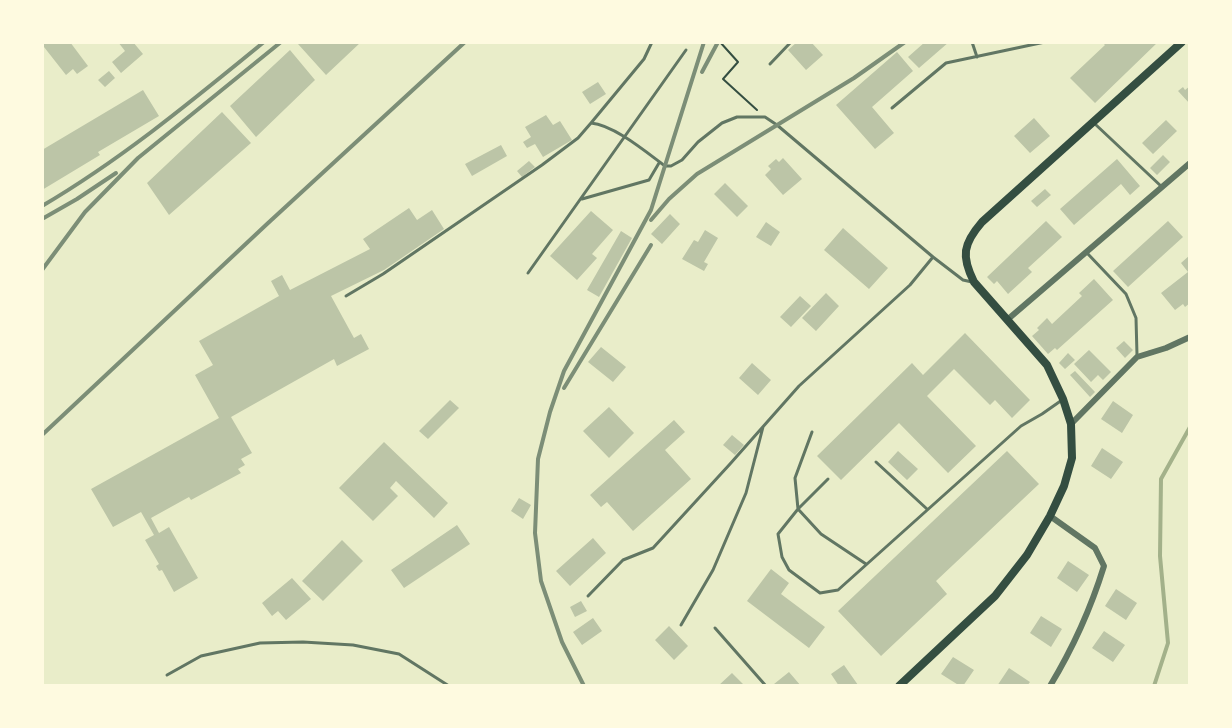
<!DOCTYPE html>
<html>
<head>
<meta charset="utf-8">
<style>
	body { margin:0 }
	#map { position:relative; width:1232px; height:728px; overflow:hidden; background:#e9edc9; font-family:Montserrat,sans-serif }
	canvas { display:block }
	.frame { position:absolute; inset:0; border:44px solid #fefae0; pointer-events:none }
</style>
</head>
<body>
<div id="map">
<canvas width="1232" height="728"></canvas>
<div class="frame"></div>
</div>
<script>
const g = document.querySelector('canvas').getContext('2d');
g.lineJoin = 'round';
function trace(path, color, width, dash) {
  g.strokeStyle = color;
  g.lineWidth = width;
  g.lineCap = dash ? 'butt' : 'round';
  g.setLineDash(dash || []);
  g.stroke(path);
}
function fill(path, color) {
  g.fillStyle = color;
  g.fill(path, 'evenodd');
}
const stream = new Path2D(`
	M1154 686 1168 643 1160 556 1161 479 1190 427`);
const building = new Path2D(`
	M42 42H70L88 66 77 74 73 69 66 75 44 47 42 49Z
	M118 42H133L143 54 121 73 112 62 125 51Z
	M300 42H361L326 75 298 44Z
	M797 42H811L823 55 806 70 788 50Z
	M925 42H949L919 68 908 57Z
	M1102 42H1158L1095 103 1070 78 1105 45Z
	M290 50 315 80 256 137 230 106Z
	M897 52 913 71 872 107 894 133 875 149 836 105Z
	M109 71 115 78 105 87 98 80Z
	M598 82 606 94 590 104 582 92Z
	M1190 86V104L1178 91 1183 87 1185 90Z
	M143 90 159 116 98 152 100 155 42 190V150Z
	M222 112 251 143 169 215 147 183Z
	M546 115 553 125 560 121 572 140 543 157 535 144 527 148 523 142 531 137 525 127Z
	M1034 118 1050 136 1030 153 1014 136Z
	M1166 120 1177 131 1153 154 1142 143Z
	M501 145 507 156 472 176 465 164Z
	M1163 155 1170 162 1157 175 1150 168Z
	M783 158 802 179 783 195 765 175 771 169 768 166 776 159 779 162Z
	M1117 159 1140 186 1130 195 1121 184 1074 225 1060 209Z
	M529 161 535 167 522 177 517 171Z
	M725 183 748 206 737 217 714 194Z
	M1045 189 1051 195 1037 207 1031 201Z
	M409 208 417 220 432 210 444 229 384 270 331 296 354 338 361 334 369 349 337 366 334 359 231 417 252 453 241 459 245 465 238 469 241 473 191 500 189 497 151 518 159 533 169 527 198 578 174 592 162 570 159 571 156 566 159 564 145 540 154 535 141 512 113 527 91 489 219 418 195 375 213 365 199 341 279 296 271 281 282 275 290 290 370 249 363 239Z
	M591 211 613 230 592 254 597 258 577 280 550 256Z
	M670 214 680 224 662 244 651 234Z
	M1046 221 1062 237 1028 268 1032 272 1008 294 997 281 994 284 987 277Z
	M1168 221 1183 237 1128 287 1113 271Z
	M766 222 780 232 771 246 756 237Z
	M843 228 888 268 869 289 824 250Z
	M705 230 718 238 704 262 708 264 704 271 682 259 694 240 698 242Z
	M621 231 632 238 599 297 587 290Z
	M1190 255V303L1185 307 1183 304 1175 310 1161 293 1188 272 1181 263Z
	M1094 279 1113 300 1057 350 1055 348 1048 354 1032 336 1039 330 1037 328 1047 318 1052 324 1082 296 1079 293Z
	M826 293 839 306 816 331 802 318Z
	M800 296 811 306 791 327 780 317Z
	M965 333 1030 400 1012 418 995 400 990 405 954 369 927 396 976 446 948 473 899 423 841 480 817 456 912 363 923 375Z
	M1124 341 1133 350 1125 358 1116 348Z
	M601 347 626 367 613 382 588 362Z
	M1089 350 1111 372 1103 380 1098 375 1091 382 1074 364Z
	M1068 353 1075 360 1065 369 1059 363Z
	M752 363 771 380 758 395 739 378Z
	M1075 371 1095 392 1090 397 1070 375Z
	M450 400 459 408 428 439 419 431Z
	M1113 401 1133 415 1122 433 1101 419Z
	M609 407 634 433 609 458 583 431Z
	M674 420 685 432 665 450 691 479 633 531 607 502 601 507 590 495Z
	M732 435 744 445 735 455 723 445Z
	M384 442 448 503 434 518 396 481 390 488 398 496 373 521 339 488Z
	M1102 448 1123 462 1111 479 1091 466Z
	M898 451 918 469 907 480 888 462Z
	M1007 451 1039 484 936 581 947 594 881 656 838 611Z
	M519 498 531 505 523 519 511 511Z
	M457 525 470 544 404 588 391 570Z
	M593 538 606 553 570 586 556 571Z
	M342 540 363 561 323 601 302 581Z
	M1068 561 1089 575 1077 592 1057 578Z
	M771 569 789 583 781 594 825 627 809 648 747 601Z
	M292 578 311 599 286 620 278 611 272 616 262 603Z
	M1116 589 1137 603 1126 620 1105 606Z
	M581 601 587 611 575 617 570 607Z
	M1041 616 1062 629 1051 647 1030 633Z
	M593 618 602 631 582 645 573 632Z
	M669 626 688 646 674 660 655 640Z
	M1104 631 1125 645 1113 662 1092 648Z
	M953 657 974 670 963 686H960L941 674Z
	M844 665 858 685 856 686H839L831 674Z
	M1009 668 1030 682 1027 686H997Z
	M789 672 801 686H776L774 684Z
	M732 673 745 686H718Z`);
const path = new Path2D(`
	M720 42 738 62 723 79 757 110`);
const service = new Path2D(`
	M972 42 977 57
	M770 64 791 42
	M892 108 946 63 1045 42
	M591 123 644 59 652 42
	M1095 124 1162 187
	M582 199 649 180 659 163
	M1087 253 1126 294 1136 318 1137 355
	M528 273 686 50
	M346 296 383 274 542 165 578 138 591 123C614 125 646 152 665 166H671L682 160 698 142 722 123 737 117H765L777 125 933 257
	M812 432 795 478 798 509 821 534 866 564
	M876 462 927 509
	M828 479 798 509 778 534 782 557 789 570 820 593 838 590 1021 426 1042 414 1062 400
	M588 596 623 560 653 548 730 464 799 386 910 285 933 257 963 280 972 282
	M681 625 713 570 746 493 763 427
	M715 628 766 686
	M167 675 201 656 260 643 303 642 353 645 399 654 449 686`);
const minor = new Path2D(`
	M1007 320 1190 163
	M1071 424 1137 357 1166 348 1190 337
	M1050 516 1095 548 1104 566C1091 608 1073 648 1050 686`);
const secondary = new Path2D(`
	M899 686 995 596 1027 555 1050 516 1064 486 1072 458 1071 424 1063 399 1047 365 974 282C961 256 963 244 982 222L1182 42`);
const rail = new Path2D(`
	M702 72 718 42
	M42 206C122 159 193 100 264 42
	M42 219 77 199 116 173
	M651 220 669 199 697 174 854 78 905 42
	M42 270 85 212 138 158 281 42
	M564 388 651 245
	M42 435 267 224 465 42
	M584 686 562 642 541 581 535 533 538 459 550 412 564 371 651 210 704 42`);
trace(stream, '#a3b18a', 4);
fill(building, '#bcc5a7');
trace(path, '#344e41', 2);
trace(service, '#617663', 3);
trace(minor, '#617663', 6);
trace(secondary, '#344e41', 8);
trace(rail, '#7c8e77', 4);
</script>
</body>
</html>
